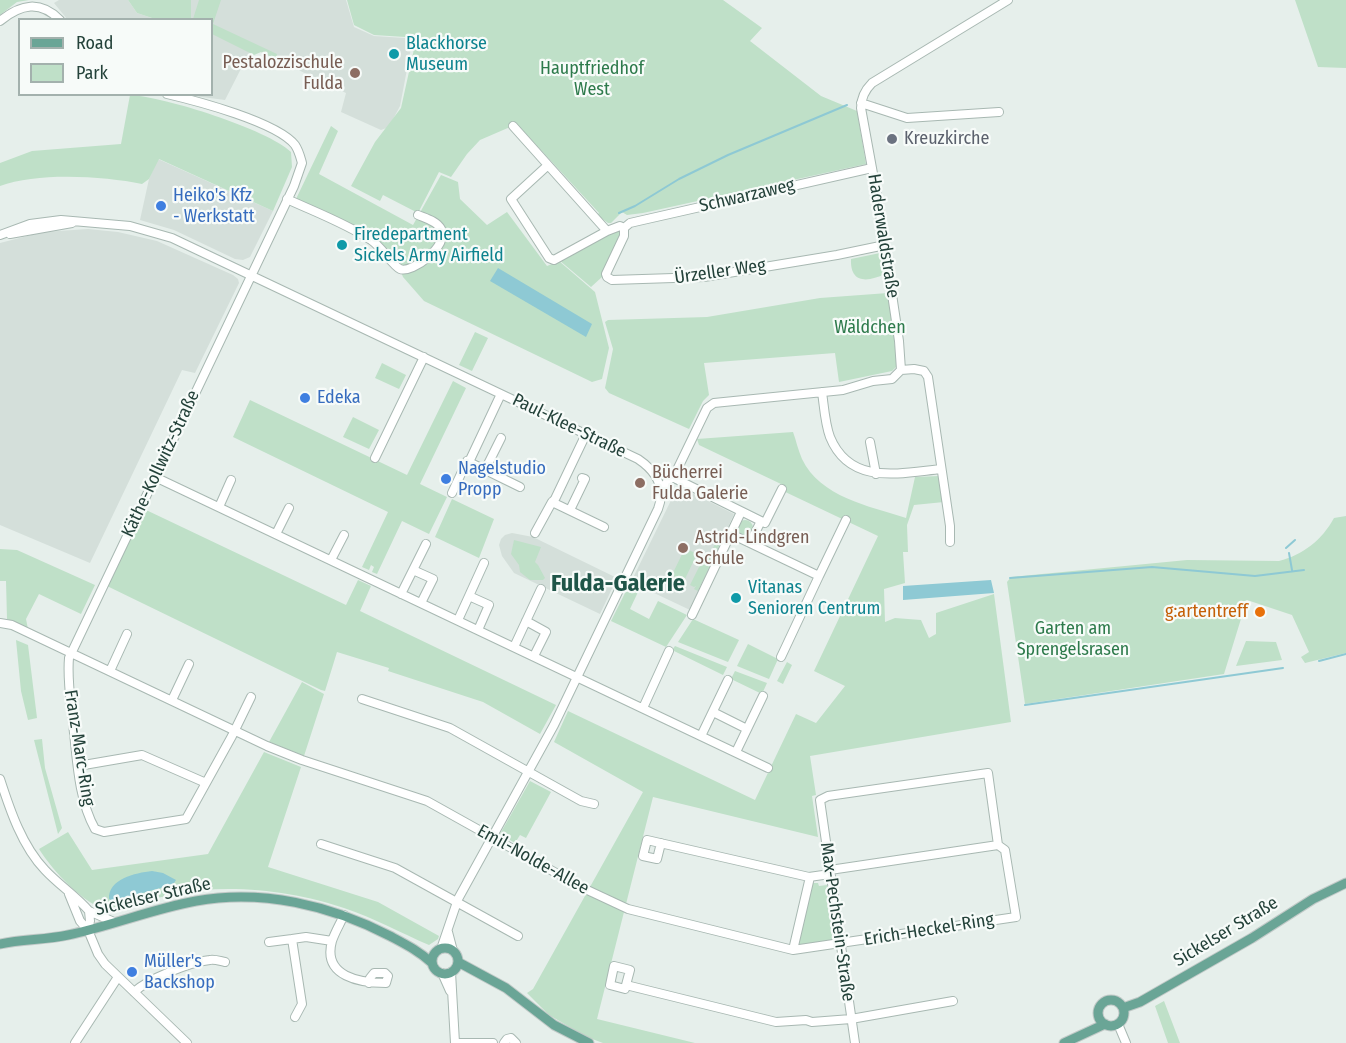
<!DOCTYPE html>
<html>
<head>
<meta charset="utf-8">
<style>
	body { margin:0 }
	#map { position:relative; width:1346px; height:1043px; overflow:hidden; background:#e6efeb; font-family:"Fira Sans Condensed",sans-serif }
	canvas { display:block }
	.legend { position:absolute; left:18px; top:18px; width:195px; height:78px; box-sizing:border-box; background:#f7fbf9; border:2px solid #a3b1ad; margin:0; padding:8px 10px; list-style:none; font-size:18px; color:#24423a }
	.legend li { display:flex; align-items:center; gap:12px; height:30px }
	.legend b { width:30px; border:2px solid #a3b1ad }
</style>
</head>
<body>
<div id="map">
<canvas width="1346" height="1043"></canvas>
<ul class="legend">
<li><b style="height:8px;background:#6aa596"></b>Road</li>
<li><b style="height:16px;background:#bfe0c8"></b>Park</li>
</ul>
</div>
<script>
const g = document.querySelector('canvas').getContext('2d');
g.lineJoin = 'round';
function fill(path, color) {
  g.fillStyle = color;
  g.fill(path, 'evenodd');
}
function trace(path, color, width, dash) {
  g.strokeStyle = color;
  g.lineWidth = width;
  g.lineCap = dash ? 'butt' : 'round';
  g.setLineDash(dash || []);
  g.stroke(path);
}
function label(font, color, halo, rows, align = 'center') {
  g.font = font + ' "Fira Sans Condensed",sans-serif';
  g.lineWidth = 4.5;
  g.setLineDash([]);
  g.textBaseline = 'middle';
  g.strokeStyle = halo;
  g.fillStyle = color;
  for (const [text, x, y, turn = 0] of rows) {
    g.save();
    g.translate(x, y);
    g.rotate((+turn || 0) * Math.PI / 180);
    g.textAlign = isNaN(turn) ? turn : align;
    if (halo) g.strokeText(text, 0, 0);
    g.fillText(text, 0, 0);
    g.restore();
  }
}
const built = new Path2D(`
	M59 0H128L137 13 155 19H67L54 3Z
	M191 0H346L354 27 374 36 405 38 412 43 400 106 389 127 381 130 341 112 346 93 261 52 249 53 225 100 187 95 212 94V20L191 19Z
	M158 159 273 211 250 257 243 260 235 259 174 230 140 220 149 179Z
	M88 229 118 232 157 241 233 275 238 279 239 283 195 373 182 370 90 563 0 525V243L43 232Z
	M678 486 734 514 690 610 631 582Z
	M512 533 533 537 617 578 600 614 514 573 502 556 499 545 501 539 505 535Z`);
const green = new Path2D(`
	M0 0H29L17 2 0 15Z
	M128 0H191V19H155L137 13Z
	M199 0H221L213 24 277 54 276 59 261 52 254 55 212 34V20L193 19Z
	M347 0H723L762 28 750 41 821 96 857 111 866 164 643 213 627 215 622 212 611 223H608L597 215 599 213 517 124 480 140 467 154 451 177 439 172 418 213 383 195 380 201 351 186 375 142 401 108 414 49 412 42 405 37 374 35 354 25Z
	M1295 0H1346V68L1318 67Z
	M130 95C165 97 267 129 291 152L292 167 273 211 159 159 149 179 142 184C104 176 37 172 0 186V163L32 151 121 144Z
	M331 126 338 131 319 174 413 225 441 175 458 182 460 199 487 225 507 212 547 266 559 261 595 292 609 348 602 379 592 382 424 301 403 277 397 262 381 243 357 228 296 199Z
	M615 230 619 231 621 235 602 277 591 287 559 260Z
	M880 253 885 274C868 282 850 284 851 259Z
	M888 293 897 362V366L892 371 839 382 835 353 704 363 709 395 703 401 689 429 609 393 605 388 613 349 605 322 608 320 707 317 820 298Z
	M475 332 488 338 472 371 459 365Z
	M382 363 406 375 399 389 375 378Z
	M453 381 466 388 420 484 447 497 429 534 402 521 377 574 372 572 374 567 371 565 369 570 362 567 388 512 233 437 250 400 407 475Z
	M353 417 379 430 369 449 343 437Z
	M793 432C796 440 798 450 802 459 820 497 869 506 906 518L915 477 939 476 944 502 914 505 907 525 908 552H903L905 583 884 589 885 622 895 618 921 620 929 638 936 634V613L994 594 1011 722 810 756 816 795 812 796 818 837 653 797 597 1019 695 1043H603L587 1037 549 1015 527 993 533 989 643 792 554 742 568 711 755 800 796 714 816 723 845 686 814 671 878 536 779 489 781 484 699 445 697 439Z
	M452 499 494 519 479 558 435 537Z
	M144 509 346 605 358 580 371 586 360 611 556 705 540 734 483 702 388 671 389 668 337 652 325 691 321 690 107 586Z
	M1346 516V653L1305 663 1301 657 1309 652 1292 615 1247 600 1238 605 1244 609 1224 674 1025 704 1007 582 1011 577 1187 560 1279 561C1303 555 1322 540 1334 518Z
	M737 528a8 8 0 1 1 16 0a8 8 0 1 1-16 0Z
	M514 540 541 547 535 562 538 565 545 578 543 580H530L520 572 519 565 511 554Z
	M717 540 721 542 698 591 694 589 696 586 694 587 690 585 703 559 707 560Z
	M685 548 697 554 684 581 672 575Z
	M0 549 17 550 95 585 81 614 39 594 26 619 28 629 7 619 6 581H0Z
	M628 587 638 592 630 609 649 619 658 601 687 615 666 647 611 621Z
	M693 619 739 640 728 662 678 642Z
	M16 640 28 645 37 718 28 720 21 691Z
	M1246 641 1276 642 1282 660 1236 666Z
	M748 644 778 659 769 679 737 666Z
	M675 646 727 667 723 675 672 650Z
	M787 662 792 665 783 684 777 681Z
	M735 671 767 683 762 694 731 679Z
	M302 682 324 694 304 756 269 742Z
	M42 739 45 768 62 828 58 834 34 740Z
	M264 752 301 767 268 867 378 902 439 936 438 939 429 945C401 933 374 918 344 908 296 891 227 883 176 894 154 898 131 905 109 911 83 904 53 871 39 849L68 832 92 870 208 854Z
	M530 781 551 792 526 838 520 835 515 843 500 834Z
	M812 883H818L819 886 827 885 841 944 793 950Z
	M1164 1001 1180 1043H1168L1155 1006Z`);
const water = new Path2D(`
	M498 268 592 324 586 337 490 281Z
	M991 580 994 593 903 600V586Z
	M152 871 163 873 176 880 174 883 168 886 113 901 109 899C108 879 135 873 152 871Z`);
const stream = new Path2D(`
	M619 213 635 206 679 179 728 155 847 105
	M1286 548 1295 540
	M1289 553 1292 570
	M1010 578 1152 567 1255 576 1304 570
	M1319 661 1346 654
	M1025 705 1283 668`);
const minor = new Path2D(`
	M0 21C21 4 40 0 60 20
	M167 94C197 101 277 122 295 145 299 151 300 156 302 163L294 186 69 658C67 680 71 702 73 724 77 757 78 799 95 829L104 832 186 819 232 736 251 697
	M861 103 907 118 999 112
	M513 126 607 231 620 226 624 228
	M547 166 511 199 549 258 554 260 607 231
	M287 199C315 212 345 223 371 240 381 246 393 266 400 269 412 274 450 245 441 229 437 221 425 218 418 215
	M624 228V236L606 274 607 277 612 280 704 277 837 255 885 245
	M624 228 630 223 643 220 872 168
	M10 234 72 223
	M0 235 30 224 61 220 130 226 172 238 638 459C656 471 666 488 658 509L554 725 458 899 441 949
	M901 370 899 341 878 201 861 108C861 97 865 90 872 83L1008 0
	M822 392C824 406 825 424 830 437 850 486 900 473 941 469
	M870 442 876 474
	M375 458 424 357
	M469 462 520 487
	M485 470 501 438
	M155 477 768 768
	M672 477 761 521
	M661 489 676 472 707 408 714 403 843 390 873 381 892 379 901 370 914 369 924 371 928 377 950 526V542
	M452 493 467 461 469 462 501 394
	M552 502 604 527
	M219 507 231 480
	M570 510 585 479 582 478
	M535 533 552 502 555 499 586 434
	M276 534 289 508
	M731 534 819 576 846 520
	M750 543 761 521 765 523 782 489
	M331 560 344 535
	M413 570 426 544
	M401 594 413 570 433 579 421 603
	M469 596 484 563
	M692 615 741 512
	M458 620 469 596 489 605 478 630
	M526 621 546 632 534 656
	M0 623 12 625 267 746 302 760 427 801 583 888 628 909 793 950 1016 917 1005 850 998 845 830 870
	M514 647 541 589
	M781 657 819 576
	M110 671 127 634
	M362 699 450 728 581 801 594 804
	M172 700 189 664
	M643 708 669 651
	M713 712 747 729
	M701 736 728 680
	M736 752 763 696
	M78 766 142 755 206 783
	M0 779C10 810 22 846 45 870 59 885 76 896 89 911L90 921 88 930
	M661 843 657 859 643 856 647 840 809 877 830 874
	M321 844 395 868 518 936
	M69 894 80 921 88 930 98 954 105 964 187 1043
	M89 911 114 922
	M344 915C340 924 335 932 332 941 322 977 361 983 386 983L388 976 385 973H374L370 978 369 983
	M448 932 453 951
	M269 942 292 939
	M793 950 810 877
	M451 972 455 1043
	M442 973 450 991
	M626 985 630 970 614 966 610 985 625 989 626 985 776 1022 806 1020 812 1022 851 1019 953 1001
	M134 992C148 979 190 962 210 960 214 959 220 961 225 962
	M295 1017 302 1004 292 939 306 937 332 941
	M1118 1024 1126 1043
	M75 1043 118 977
	M455 1043H493
	M504 1043 507 1039 511 1038 516 1043
	M855 1043 820 800 828 796 988 773 998 845`);
const major = new Path2D(`
	M0 944C23 939 45 940 68 935 111 926 152 909 196 901 262 889 330 905 390 936 405 944 419 951 432 963
	M432 961a13 13 0 1 1 26 0a13 13 0 1 1-26 0Z
	M458 962 506 988 554 1025 589 1043
	M1098 1013a13 13 0 1 1 26 0a13 13 0 1 1-26 0Z
	M1123 1008 1140 1002 1252 938 1313 899 1346 883
	M1064 1043 1105 1024`);
const markers = [
	[394,54,6,"#0f9aa8"],
	[355,73,6,"#8d6e63"],
	[892,139,6,"#6b7280"],
	[161,206,6,"#3f7fe0"],
	[342,245,6,"#0f9aa8"],
	[305,398,6,"#3f7fe0"],
	[446,479,6,"#3f7fe0"],
	[640,483,6,"#8d6e63"],
	[683,548,6,"#8d6e63"],
	[736,598,6,"#0f9aa8"],
	[1260,612,6,"#e8710a"],
	[132,972,6,"#3f7fe0"]
];
const cultureNames = [
	["Blackhorse",406,44],
	["Museum",406,65],
	["Firedepartment",354,235],
	["Sickels Army Airfield",354,256],
	["Vitanas",748,588],
	["Senioren Centrum",748,609]
];
const educationNames = [
	["Pestalozzischule",343,63,"right"],
	["Fulda",343,84,"right"],
	["Bücherrei",652,473],
	["Fulda Galerie",652,494],
	["Astrid-Lindgren",695,538],
	["Schule",695,559]
];
const parkNames = [
	["Hauptfriedhof",592,69],
	["West",592,90],
	["Wäldchen",870,328],
	["Garten am",1073,629],
	["Sprengelsrasen",1073,650]
];
const worshipNames = [
	["Kreuzkirche",904,139]
];
const shopNames = [
	["Heiko's Kfz",173,196],
	["- Werkstatt",173,217],
	["Edeka",317,398],
	["Nagelstudio",458,469],
	["Propp",458,490],
	["Müller's",144,962],
	["Backshop",144,983]
];
const streetNames = [
	["Schwarzaweg",747,196,-13],
	["Haderwaldstraße",883,236,81],
	["Ürzeller Weg",720,272,-8],
	["Paul-Klee-Straße",569,426,26],
	["Käthe-Kollwitz-Straße",161,464,-65],
	["Franz-Marc-Ring",79,748,81],
	["Emil-Nolde-Allee",533,860,29],
	["Sickelser Straße",153,897,-13],
	["Max-Pechstein-Straße",837,922,82],
	["Erich-Heckel-Ring",929,930,-9],
	["Sickelser Straße",1226,932,-31]
];
const foodNames = [
	["g:artentreff",1248,612]
];
const districtNames = [
	["Fulda-Galerie",618,584]
];
fill(built, '#d4dfda');
fill(green, '#bfe0c8');
fill(water, '#8ec9d4');
trace(stream, '#8ec9d4', 2);
trace(minor, '#a8b8b2', 10);
trace(major, '#c2cac8', 11);
trace(minor, '#fff', 8);
trace(major, '#6aa596', 9);
for (const [x, y, r, color] of markers) {
  const dot = new Path2D();
  dot.arc(x, y, r, 0, 2 * Math.PI);
  g.fillStyle = color;
  g.fill(dot);
  trace(dot, '#f7fbf9', 2);
}
label('18px', '#0d838f', '#f7fbf9', cultureNames, 'left');
label('18px', '#785e54', '#f7fbf9', educationNames, 'left');
label('18px', '#2d7a4b', '#f7fbf9', parkNames);
label('18px', '#5b616d', '#f7fbf9', worshipNames, 'left');
label('18px', '#366cbe', '#f7fbf9', shopNames, 'left');
label('18px', '#24423a', '#f7fbf9', streetNames);
label('18px', '#c56008', '#f7fbf9', foodNames, 'right');
label('bold 24px', '#1f5548', '#f7fbf9', districtNames);
</script>
</body>
</html>
